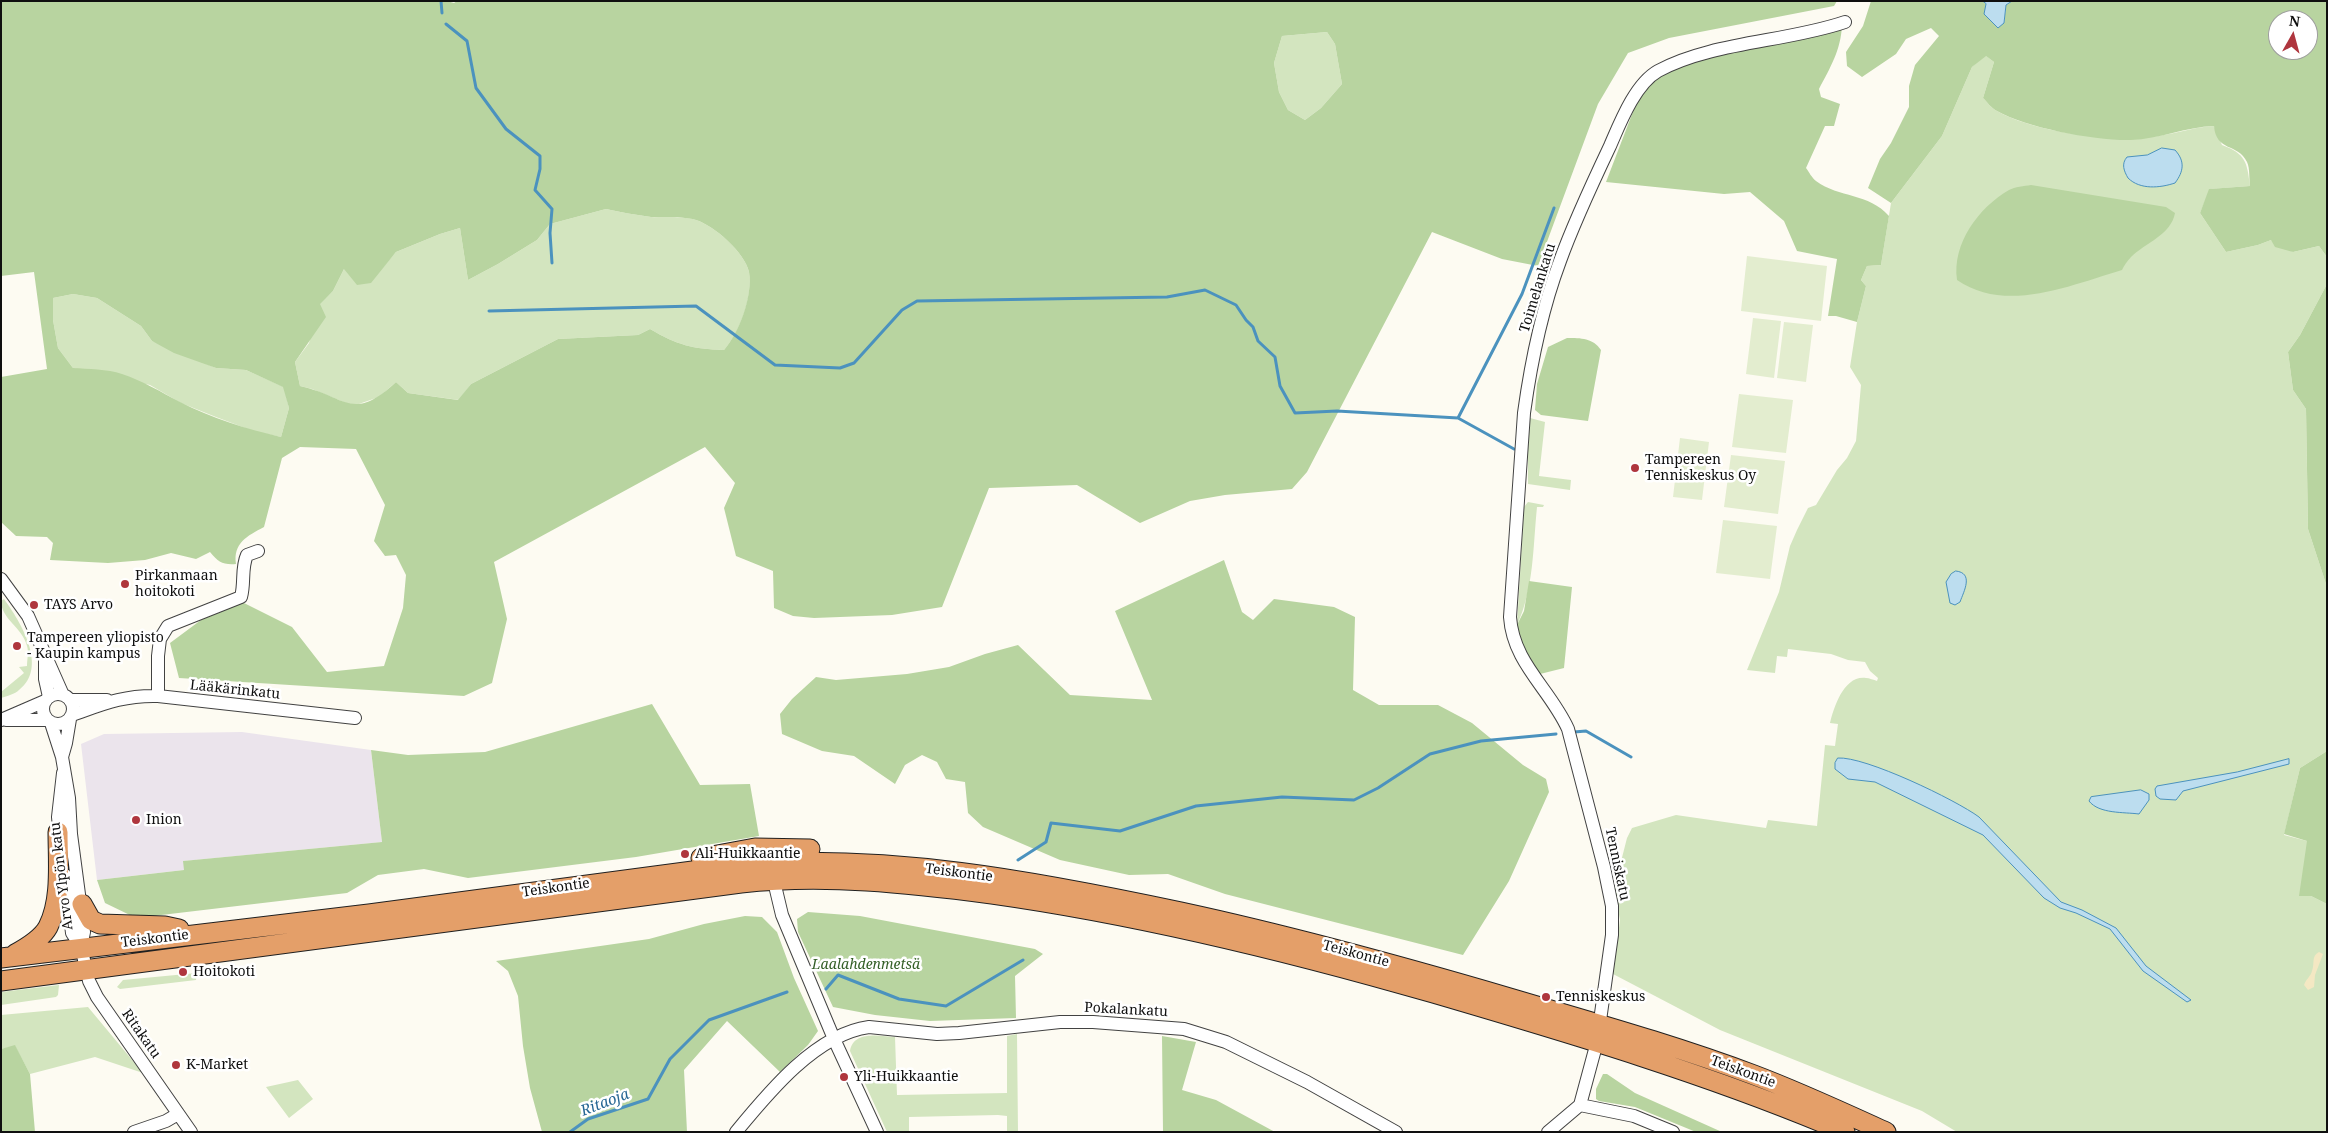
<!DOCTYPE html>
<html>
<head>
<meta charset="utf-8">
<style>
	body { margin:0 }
	#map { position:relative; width:2328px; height:1133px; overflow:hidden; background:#fdfbf2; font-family:"Noto Serif",serif }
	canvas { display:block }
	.frame { position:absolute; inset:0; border:2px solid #0f0f0f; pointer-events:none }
	.north { position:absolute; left:2268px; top:10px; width:50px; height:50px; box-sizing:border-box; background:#fff; border:1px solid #9f9f9f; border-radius:50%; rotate:7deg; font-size:14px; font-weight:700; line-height:20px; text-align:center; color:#0f0f0f }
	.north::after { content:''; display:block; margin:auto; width:18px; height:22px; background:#af363e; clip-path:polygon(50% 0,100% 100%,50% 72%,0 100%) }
</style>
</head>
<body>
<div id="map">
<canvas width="2328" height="1133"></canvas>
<div class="frame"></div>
<div class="north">N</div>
</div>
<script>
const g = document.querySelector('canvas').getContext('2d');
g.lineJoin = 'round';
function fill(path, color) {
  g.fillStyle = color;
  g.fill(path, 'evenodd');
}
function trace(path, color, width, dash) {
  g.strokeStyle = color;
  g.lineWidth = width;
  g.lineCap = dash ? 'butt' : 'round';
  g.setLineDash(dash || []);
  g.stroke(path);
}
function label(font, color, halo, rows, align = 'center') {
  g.font = font + ' "Noto Serif",serif';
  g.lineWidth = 5;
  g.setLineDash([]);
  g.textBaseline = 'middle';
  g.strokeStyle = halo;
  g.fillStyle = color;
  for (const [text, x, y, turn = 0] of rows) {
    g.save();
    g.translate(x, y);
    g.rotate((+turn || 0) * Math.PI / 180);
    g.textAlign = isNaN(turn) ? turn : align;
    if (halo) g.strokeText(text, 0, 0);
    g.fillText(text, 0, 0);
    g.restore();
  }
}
const industrial = new Path2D(`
	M242 732 371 750 382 842 184 861V870L97 880 81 744 104 734Z`);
const green = new Path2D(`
	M1327 32 1335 44 1342 84 1321 108 1305 120 1288 110 1279 92 1274 63 1282 36Z
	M1985 55 1994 62 1983 98C1987 102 1991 108 1997 111 2036 133 2106 140 2150 137 2172 135 2192 127 2214 126L2222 145C2246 154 2247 162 2250 186L2210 189 2200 213 2226 252 2258 245 2271 240 2293 252 2319 246 2327 257V284L2300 335 2288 352 2293 390 2306 409 2308 529 2327 587V751L2300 768 2284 835 2307 841 2311 896 2327 904V1132H1957L1922 1111 1720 1030 1613 974 1620 920 1614 889 1627 838 1632 828 1676 815 1766 828 1768 820 1817 826 1825 745 1835 746 1838 724 1830 723C1834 707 1844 675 1866 678 1869 678 1874 680 1877 681L1878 678 1870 671 1865 662 1848 660 1831 654 1788 649 1787 657 1777 656 1775 673 1747 670 1779 592 1790 546 1797 530 1808 508 1816 505 1837 470 1847 458 1856 441 1861 385 1850 367 1857 322 1866 286 1861 280 1867 266 1881 265 1891 203 1942 136 1972 67Z
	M606 209C620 212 636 215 651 217 665 218 683 216 696 220 715 226 745 253 749 272 753 297 740 332 724 350 693 349 677 345 650 329L638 335 558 339 471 384 459 400 408 393 396 382 379 397 353 406 312 389 300 386 295 362 309 343 319 304 333 291 344 269 384 266 396 252 440 234 460 228 468 280 498 264 537 240 550 224Z
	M73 294 97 298 141 326 152 341 216 368 246 370 284 387 289 408 281 437 253 431 216 417 181 403 150 385 73 368 58 348 53 320V298Z
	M1530 418 1545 422 1539 476 1571 480 1570 490 1528 484V448Z
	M1528 502 1544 505 1543 507H1537C1533 546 1534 589 1517 625L1524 507Z
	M4 599C20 621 49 667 19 690 15 694 7 696 1 698V692L24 673 19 667 27 666C27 660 29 652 27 646 23 628 1 619 1 601Z
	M197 973 196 980 120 989 117 987 123 980Z
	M59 985 58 995 56 997 1 1005V992Z
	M88 1007 143 1073 95 1057 30 1074 15 1046 1 1049V1015Z
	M1017 1034 1018 1132H1007V1116L998 1115 909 1117V1132H887L850 1051C853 1030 881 1036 895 1037L897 1095 1007 1093V1036Z
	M298 1080 313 1099 289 1118 266 1087Z`);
const forest = new Path2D(`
	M1 1H447L454 3 457 1H1837L1834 6 1669 38 1628 53 1598 104 1538 266 1502 259 1432 232 1307 472 1292 489 1225 495 1190 501 1140 523 1077 485 989 488 942 607 892 615 814 618 793 616 774 608 773 571 736 556 724 508 735 483 705 447 494 562 507 619 492 683 464 696 179 678 170 643 201 620 240 601 292 627 327 672 384 666 403 608 406 575 396 555 385 556 374 541 385 505 356 449 300 447 282 458 264 527C247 536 233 543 236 564 223 565 218 562 210 552L196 559 171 553 145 560 108 563 50 560 53 543 47 537 16 536 1 522V377L47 369 34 272 1 276ZM1327 32 1335 44 1342 84 1321 108 1305 120 1288 110 1279 92 1274 63 1282 36ZM606 209C620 212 636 215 651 217 665 218 682 216 696 220 715 226 745 253 749 272 753 296 739 333 724 350 693 349 677 345 650 329L638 335 558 339 471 384 458 400 408 393 396 382C352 423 346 396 300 386L295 362 326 317 320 304 333 291 344 269 357 285 371 283 396 252 440 234 460 228 468 280 498 264 537 240 550 224ZM73 294 97 298 141 326 152 341 174 353 216 368 246 370 283 387 289 408 281 437C247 429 211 418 180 402 161 392 143 381 122 374 107 369 88 369 73 368L58 348 53 320V298Z
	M1871 1H1983L2004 23 2006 5 2012 1H2327V257L2319 246 2293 252 2275 247 2271 240 2258 245 2226 252 2200 213 2209 189 2250 186C2249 179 2250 168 2247 162 2238 143 2216 152 2214 126 2186 127 2159 139 2131 140 2096 141 2027 128 1997 111 1991 108 1987 102 1983 98L1994 62 1986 56 1972 67 1942 136 1891 203 1868 188 1880 159 1891 143 1909 107V86L1915 65 1939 36 1931 28 1906 39 1896 54 1862 77 1847 66 1846 52 1863 26ZM2278 20H2308V50H2278Z
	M1842 25C1841 50 1830 68 1819 89L1821 97 1840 104 1834 126H1825L1806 168C1809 172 1812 178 1816 181 1839 198 1869 193 1889 216L1881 265 1867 266 1861 280 1866 286 1857 322 1836 316H1828L1837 259 1797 251 1784 221 1750 192 1724 194 1606 182 1639 96 1657 76 1680 64Z
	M2031 185 2166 207 2175 213C2171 235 2145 243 2131 257 2127 261 2124 266 2122 270 2071 285 2006 314 1957 280 1952 244 1978 208 2009 190 2015 187 2024 186 2031 185Z
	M2327 284V587L2308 529 2306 409 2293 390 2288 352 2300 335Z
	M1567 338C1581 338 1593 338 1601 350L1588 421 1541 415 1535 410 1537 384 1548 347Z
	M1224 560 1242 612 1253 620 1274 599 1334 607 1355 617 1353 690 1379 705H1438L1472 723 1523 765 1546 779 1549 792 1509 881 1463 955 1225 894 1168 874 1129 875 1060 860 983 827 968 813 965 782 946 779 937 762 922 755 905 765 895 784 854 756 822 751 782 734 780 714 792 699 816 677 836 680 907 674 949 667 985 654 1018 645 1070 695 1152 700 1115 611Z
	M1529 581 1572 587 1564 668 1540 674 1524 651 1517 625 1524 611Z
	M652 704 700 785 750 784 759 836 636 857 468 878 424 869 378 875 347 893 136 918 105 903 97 880 184 870 183 861 382 842 371 750 408 755 485 752Z
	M2327 751V904L2311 896H2299L2307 841 2284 834 2300 768Z
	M808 912 860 916 1035 949 1043 954 1015 976 1016 1018 930 1021 875 1015 833 1007 798 932 797 919Z
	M745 916 762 917 777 932 794 978 818 1031 808 1045 780 1072 727 1021 684 1070 687 1132H542L530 1088 523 1046 518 996 508 971 496 961 649 939 704 924Z
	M1162 1036 1196 1042 1182 1090 1216 1100 1275 1132H1163Z
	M15 1045 30 1074 35 1132H1V1049Z
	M1603 1074H1607L1635 1093 1722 1132H1696L1635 1107 1599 1101 1596 1099V1089Z`);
const sand = new Path2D(`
	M2319 952 2323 954 2315 975 2314 987 2308 990 2304 985C2306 979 2311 976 2312 971 2315 963 2311 956 2319 952Z`);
const pitch = new Path2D(`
	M1747 256 1827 266 1821 321 1741 311Z
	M1753 318 1781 321 1774 378 1746 374Z
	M1784 322 1813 325 1806 382 1777 378Z
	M1739 394 1793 400 1786 453 1732 447Z
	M1680 438 1709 442 1702 500 1673 497Z
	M1731 455 1785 461 1778 514 1724 507Z
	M1723 520 1777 526 1770 579 1716 573Z`);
const water = new Path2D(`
	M1983 1H2012L2006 5 2004 23 1998 28 1984 14 1986 4Z
	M2162 148 2175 150C2185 161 2184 171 2175 183 2160 188 2140 190 2128 178 2124 171 2121 164 2127 157L2147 155Z
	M1956 571C1974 573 1964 591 1960 602L1955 605 1950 603 1946 582 1951 574Z
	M1838 758C1865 756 1956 800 1979 817L2061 902 2082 910 2116 928 2146 966 2191 1000 2187 1002 2143 971 2110 929 2076 913 2060 908 2044 898 1983 835 1875 782 1848 779 1835 769V763Z
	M2289 759V764L2183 791 2176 800 2160 799 2156 796 2155 789 2157 786 2237 772Z
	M2141 790 2149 794V800L2139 814C2124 812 2099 814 2089 801L2091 797Z`);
const stream = new Path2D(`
	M441 1 442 13
	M446 24 467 41 476 88 506 129 540 156V169L535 190 552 209 550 233 552 263
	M489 311 696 306 775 365 840 368 854 363 902 310 917 301 1167 297 1205 290 1236 305 1246 320 1253 327 1258 341 1275 357 1280 386 1295 413 1337 411 1458 418 1514 449
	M1458 418 1522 294 1554 208
	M1574 732 1586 731 1631 757
	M1018 860 1046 842 1051 823 1120 831 1196 806 1282 797 1354 800 1378 788 1430 754 1481 741 1556 734
	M826 989 838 975 899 999 946 1006 1023 960
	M570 1132 588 1119 648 1099 670 1059 709 1020 787 992`);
const minor = new Path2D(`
	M1 579 28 616 63 695
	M45 660V679L49 697
	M43 709a15 15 0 1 1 30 0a15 15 0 1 1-30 0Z
	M158 696V656L160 639 168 626 241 597C245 583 241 568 247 555L258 551
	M71 700H107
	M72 715C103 704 124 695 158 696L355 718
	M1 720 45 701
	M6 720H47
	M51 723 62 757 69 798 71 834 84 932 81 947
	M62 757 66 743 70 719
	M60 838 58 817 63 773
	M772 873 782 915 834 1039 877 1132
	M65 875 72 933 81 947 89 981 97 997 191 1132
	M1580 1105 1634 1116 1673 1132
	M134 1132 166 1121 178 1114
	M736 1132C768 1093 816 1034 869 1027L937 1034 959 1033 1060 1022H1093L1184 1029 1226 1042 1307 1082 1396 1132
	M1548 1132 1580 1105 1597 1042 1612 935V906L1604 867 1568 729C1550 689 1513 663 1510 617L1524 413C1531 362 1542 309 1560 261 1574 222 1592 184 1610 146 1620 123 1635 84 1658 71 1711 42 1787 42 1845 22`);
const highway = new Path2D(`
	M701 858 755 848 810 849
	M82 904 91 920 100 924 165 926 179 929
	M15 954C26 948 42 938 48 927 62 900 58 862 58 832
	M1 958 369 914 738 865C887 853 1035 881 1181 912 1292 936 1401 966 1510 998 1591 1022 1674 1045 1754 1075 1799 1092 1842 1112 1886 1132
	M1 981 741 883C825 874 908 883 992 894 1141 915 1288 951 1433 993 1573 1034 1711 1075 1845 1132`);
const markers = [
	[1635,468,5,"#af363e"],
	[125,584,5,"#af363e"],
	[34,605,5,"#af363e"],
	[17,646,5,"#af363e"],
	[136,820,5,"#af363e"],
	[685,854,5,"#af363e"],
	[183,972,5,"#af363e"],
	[1546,997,5,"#af363e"],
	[176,1065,5,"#af363e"],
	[844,1077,5,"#af363e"]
];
const streetNames = [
	["Toimelankatu",1538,288,-73],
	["Lääkärinkatu",235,690,6],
	["Tenniskatu",1617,864,78],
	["Teiskontie",959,873,7],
	["Arvo Ylpön katu",62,876,-97],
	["Teiskontie",556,888,-8],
	["Teiskontie",155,939,-7],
	["Teiskontie",1356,954,15],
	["Pokalankatu",1126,1010,3],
	["Ritakatu",141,1034,55],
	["Teiskontie",1743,1072,20]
];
const poiNames = [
	["Tampereen",1645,460],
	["Tenniskeskus Oy",1645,476],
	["Pirkanmaan",135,576],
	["hoitokoti",135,592],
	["TAYS Arvo",44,605],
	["Tampereen yliopisto",27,638],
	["- Kaupin kampus",27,654],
	["Inion",146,820],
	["Ali-Huikkaantie",695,854],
	["Hoitokoti",193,972],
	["Tenniskeskus",1556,997],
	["K-Market",186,1065],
	["Yli-Huikkaantie",854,1077]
];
const parkNames = [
	["Laalahdenmetsä",866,965]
];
const waterNames = [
	["Ritaoja",605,1103,-21]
];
fill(industrial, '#ebe4ec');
fill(green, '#d3e5bf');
fill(forest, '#b8d4a0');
fill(sand, '#f4e8c3');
fill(pitch, '#e3edcf');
fill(water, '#bcddef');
trace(water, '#4b92be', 1);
trace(stream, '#4b92be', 3);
trace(minor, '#424242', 14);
trace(highway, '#202020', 21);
trace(minor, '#fff', 12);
trace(highway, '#e49f69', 19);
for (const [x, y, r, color] of markers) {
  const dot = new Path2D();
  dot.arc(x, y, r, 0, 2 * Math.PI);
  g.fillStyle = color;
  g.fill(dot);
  trace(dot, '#fff', 2);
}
label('14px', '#0f0f0f', '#fff', streetNames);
label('14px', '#0f0f0f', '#fff', poiNames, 'left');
label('italic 14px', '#335f26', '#fff', parkNames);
label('italic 15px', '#256593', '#fff', waterNames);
</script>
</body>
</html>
